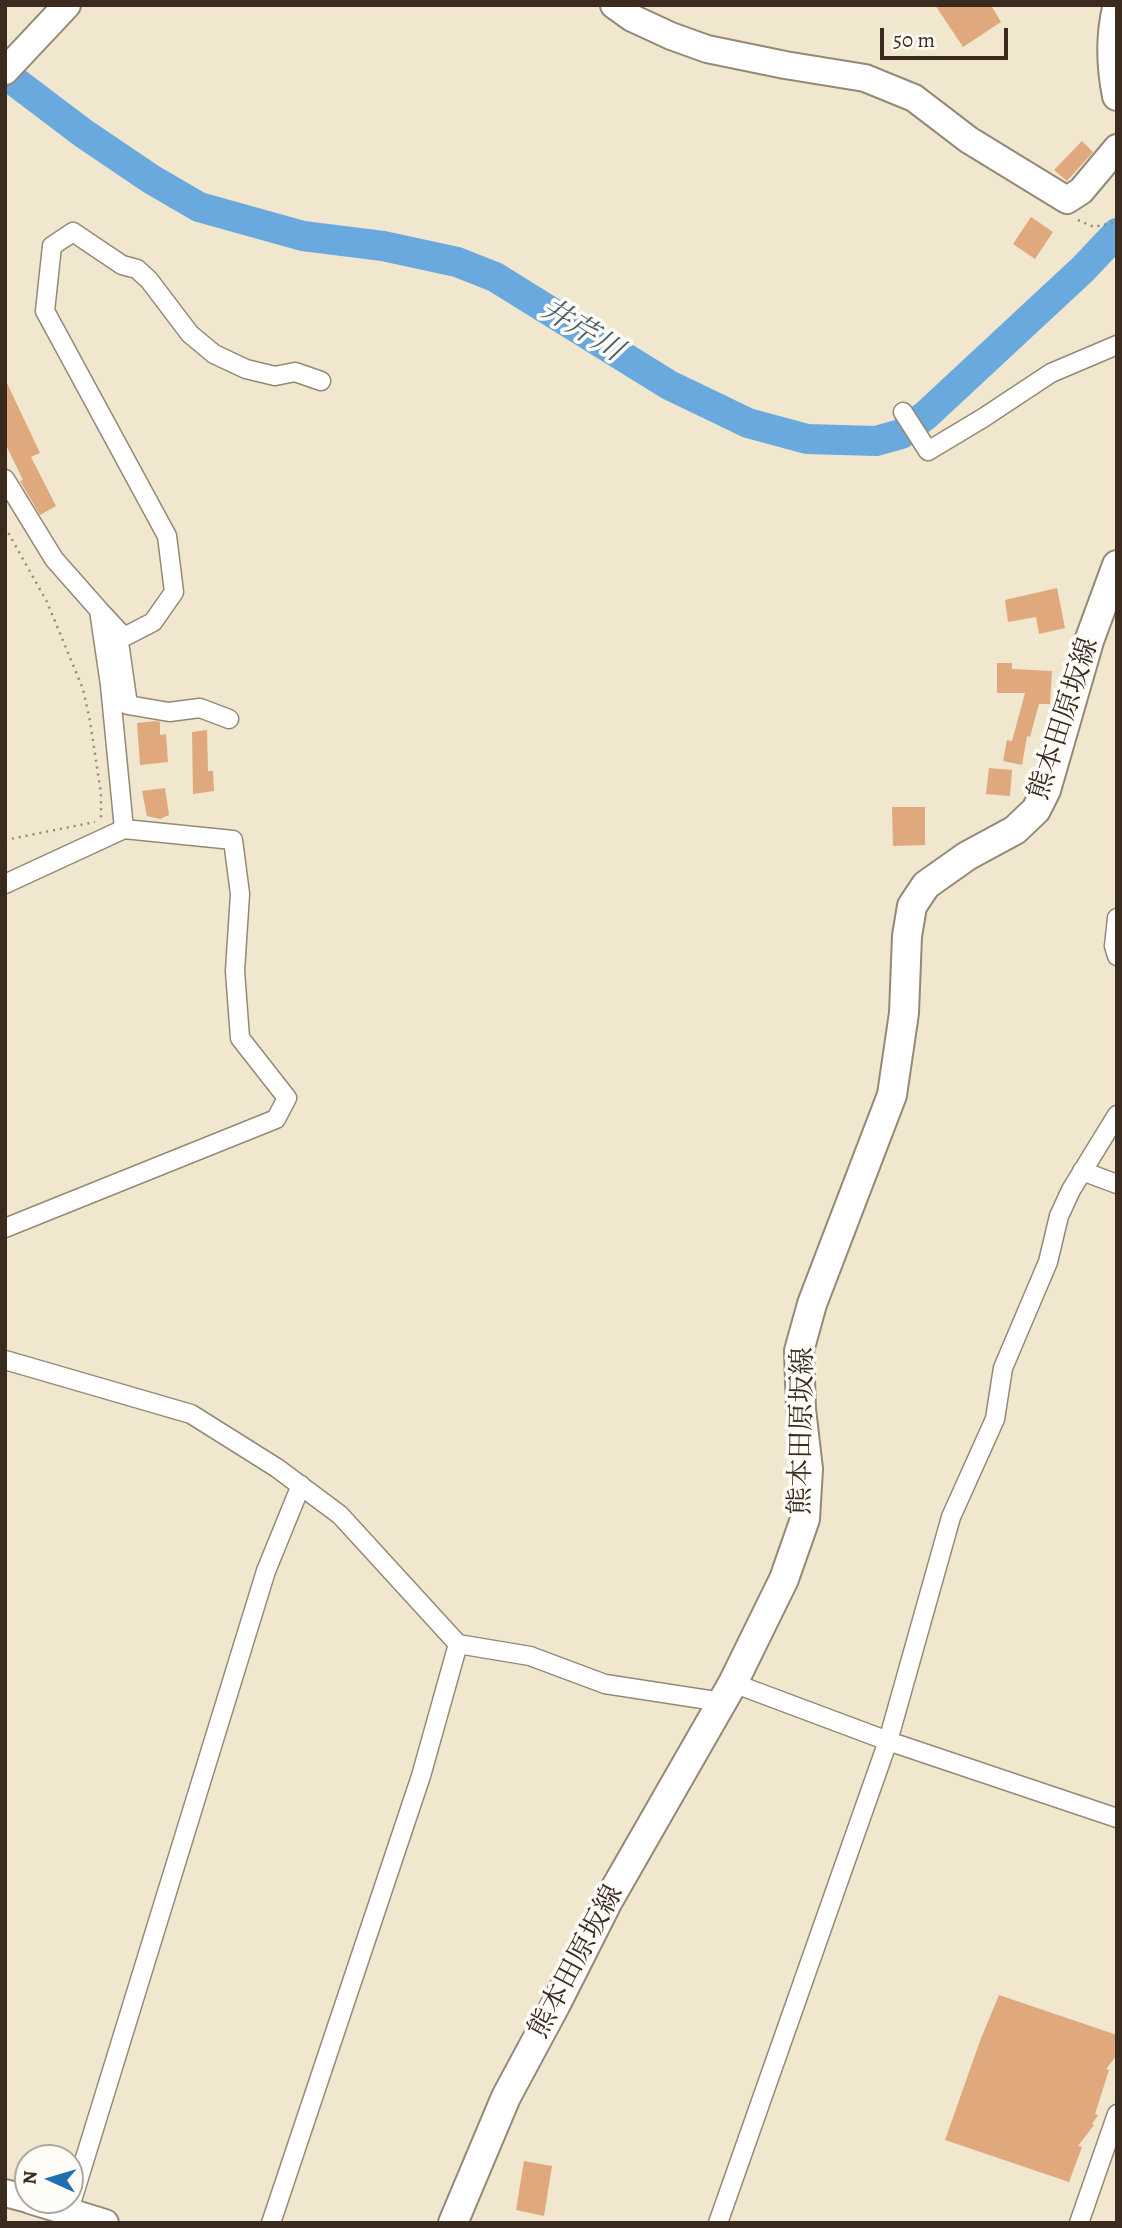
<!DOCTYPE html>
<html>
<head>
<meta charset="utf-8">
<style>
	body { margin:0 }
	#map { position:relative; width:1122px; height:2228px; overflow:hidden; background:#f0e7ce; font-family:Alegreya,serif }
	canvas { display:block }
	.frame { position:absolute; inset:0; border:7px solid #3b2a1e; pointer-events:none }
	.north { position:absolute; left:14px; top:2144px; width:70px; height:70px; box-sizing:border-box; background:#fdfcf7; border:2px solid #afa8a0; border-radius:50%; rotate:274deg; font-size:19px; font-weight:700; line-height:28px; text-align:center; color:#3b2a1e }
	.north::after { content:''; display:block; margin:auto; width:24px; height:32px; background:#1f6fb2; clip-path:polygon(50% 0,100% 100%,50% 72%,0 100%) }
	.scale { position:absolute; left:880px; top:28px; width:128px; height:32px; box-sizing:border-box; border:4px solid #3b2a1e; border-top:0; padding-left:9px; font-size:21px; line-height:24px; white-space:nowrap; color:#3b2a1e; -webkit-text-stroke:5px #fdfcf7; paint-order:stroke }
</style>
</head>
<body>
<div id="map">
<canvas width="1122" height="2228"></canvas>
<div class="frame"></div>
<div class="north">N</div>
<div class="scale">50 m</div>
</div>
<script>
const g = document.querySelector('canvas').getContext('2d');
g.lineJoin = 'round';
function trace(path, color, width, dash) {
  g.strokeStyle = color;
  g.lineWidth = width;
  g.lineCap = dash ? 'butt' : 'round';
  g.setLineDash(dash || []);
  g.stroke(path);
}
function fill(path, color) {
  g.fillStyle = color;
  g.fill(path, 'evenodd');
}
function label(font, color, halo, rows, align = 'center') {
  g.font = font + ' Alegreya,"Noto Serif JP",serif';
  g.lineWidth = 7;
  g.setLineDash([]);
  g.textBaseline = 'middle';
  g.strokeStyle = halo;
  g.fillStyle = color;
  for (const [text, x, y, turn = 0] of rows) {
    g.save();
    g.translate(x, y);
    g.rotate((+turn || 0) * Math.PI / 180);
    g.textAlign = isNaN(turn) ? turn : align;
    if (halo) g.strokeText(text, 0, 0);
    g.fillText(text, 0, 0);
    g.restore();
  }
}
const river = new Path2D(`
	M5 74 83 133 151 179 199 207 303 236 383 246 457 262 495 277 669 385 748 423 807 439 876 441 901 434 926 415 1083 269 1117 233`);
const building = new Path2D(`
	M935 5H991L1001 22 963 47Z
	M1082 141 1093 152 1067 181 1054 170Z
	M1031 217 1053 232 1035 259 1013 244Z
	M5 379 40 453 31 457 56 506 40 515 20 481 23 480 5 443Z
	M1057 588 1065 628 1039 634 1036 617 1008 622 1005 600Z
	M997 663H1012V669L1052 671 1050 704H1039L1030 737 1027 736 1022 765 1003 761 1007 740 1012 741 1025 693H997Z
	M156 721 160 722V735L166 734 168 762 140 765 137 723Z
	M207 730 208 771H213L214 791 193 794 192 732Z
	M989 768 1012 770 1010 796 986 794Z
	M165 788 169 815 160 819 147 816 142 791Z
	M892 807H925V845L893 846Z
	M999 1995 1117 2035V2055L1106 2069 1109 2070 1095 2114 1098 2115 1092 2124 1094 2125 1078 2146 1082 2147 1069 2182 945 2140 980 2041Z
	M524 2161 552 2166 544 2216 516 2210Z`);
const path = new Path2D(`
	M1078 220 1094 227 1117 222
	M5 527 47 602 83 689 90 721 101 794V821
	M5 840 95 822`);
const street = new Path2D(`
	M903 412 928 451 983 418 1051 373 1117 345
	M5 479 54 559 99 610 110 685 124 829
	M99 610 124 637 153 622 174 592 167 536 45 311 52 246 73 232 122 265 137 269 149 280 190 334 214 354 246 369 275 376 295 372 321 381
	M109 628 120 649 128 705 169 712 200 708 229 719
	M5 884 124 829 233 840 240 894 235 971 240 1038 287 1098 276 1119 5 1228
	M1117 918 1114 946 1117 956
	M1082 1171 1117 1184
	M5 1360 191 1414 277 1468 340 1515 458 1644 530 1656 605 1684 722 1702
	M733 1683 888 1741 1117 1818
	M65 2223 266 1571 301 1485
	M271 2223 421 1776 458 1644
	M718 2223 888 1741 951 1517 995 1419 1003 1368 1048 1262 1059 1216 1071 1190 1117 1115
	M1079 2223 1117 2114`);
const secondary = new Path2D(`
	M614 5 632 18 671 36 707 49 785 65 865 78 914 98 969 140 1067 200 1081 191 1117 148
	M5 71 67 5
	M5 2193 28 2199
	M30 2200 105 2223`);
const primary = new Path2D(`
	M1117 8C1110 38 1111 66 1117 96
	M453 2223 506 2097 556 2004 608 1901 733 1683 784 1579 805 1519 808 1469 801 1409 799 1351 812 1304 892 1095 904 1013 907 936 912 906 926 885 967 856 1015 830 1036 810 1046 790 1089 641 1117 565`);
const streetNames = [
	["熊本田原坂線",1065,719,-72],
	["熊本田原坂線",803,1431,-89],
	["熊本田原坂線",577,1962,-62]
];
const waterNames = [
	["井芹川",581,331,32]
];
trace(river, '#69a9dd', 30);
fill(building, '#dfa97d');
trace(street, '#968876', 21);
trace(secondary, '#968876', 30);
trace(primary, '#968876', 32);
trace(path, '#968876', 2.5, [2, 5]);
trace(street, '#fff', 18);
trace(secondary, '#fff', 26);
trace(primary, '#fff', 28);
label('28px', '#3b2a1e', '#fdfcf7', streetNames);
label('italic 30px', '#4d5d6a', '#fdfcf7', waterNames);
</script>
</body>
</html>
